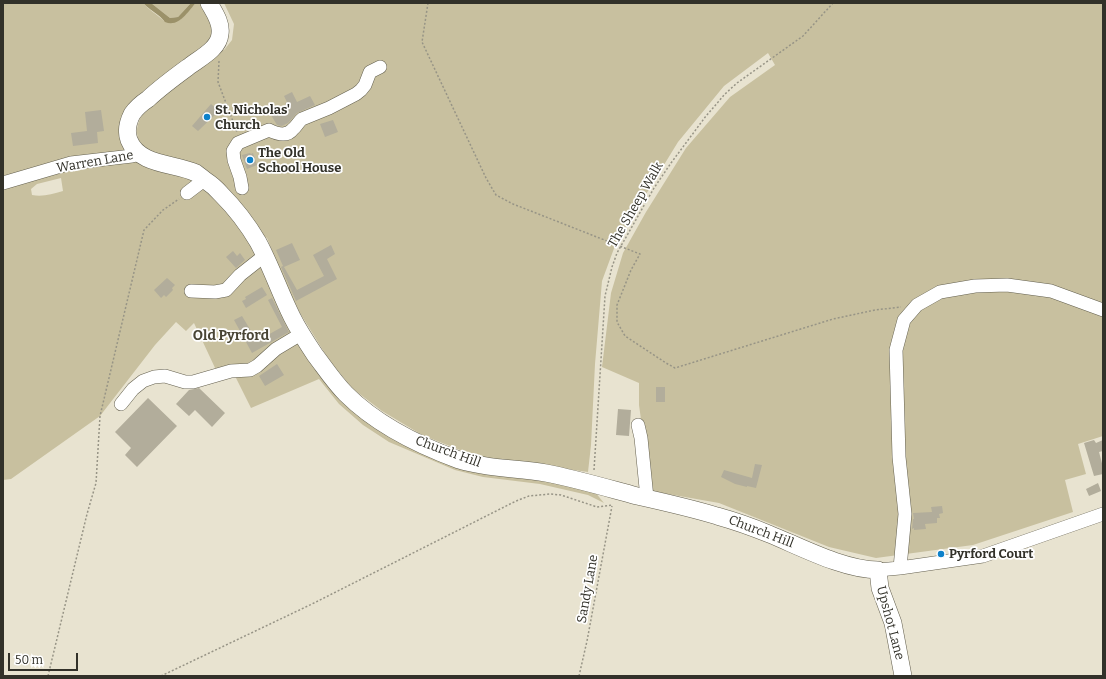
<!DOCTYPE html>
<html>
<head>
<meta charset="utf-8">
<style>
	body { margin:0 }
	#map { position:relative; width:1106px; height:679px; overflow:hidden; background:#e8e3d0; font-family:Bitter,serif }
	canvas { display:block }
	.frame { position:absolute; inset:0; border:4px solid #323129; pointer-events:none }
	.scale { position:absolute; left:8px; top:653px; width:70px; height:18px; box-sizing:border-box; border:2px solid #323129; border-top:0; padding-left:5px; font-size:12px; line-height:14px; white-space:nowrap; color:#323129; -webkit-text-stroke:3px #fff; paint-order:stroke }
</style>
</head>
<body>
<div id="map">
<canvas width="1106" height="679"></canvas>
<div class="frame"></div>
<div class="scale">50 m</div>
</div>
<script>
const g = document.querySelector('canvas').getContext('2d');
g.lineJoin = 'round';
function fill(path, color) {
  g.fillStyle = color;
  g.fill(path, 'evenodd');
}
function trace(path, color, width, dash) {
  g.strokeStyle = color;
  g.lineWidth = width;
  g.lineCap = dash ? 'butt' : 'round';
  g.setLineDash(dash || []);
  g.stroke(path);
}
function label(font, color, halo, rows, align = 'center') {
  g.font = font + ' Bitter,serif';
  g.lineWidth = 3.5;
  g.setLineDash([]);
  g.textBaseline = 'middle';
  g.strokeStyle = halo;
  g.fillStyle = color;
  for (const [text, x, y, turn = 0] of rows) {
    g.save();
    g.translate(x, y);
    g.rotate((+turn || 0) * Math.PI / 180);
    g.textAlign = isNaN(turn) ? turn : align;
    if (halo) g.strokeText(text, 0, 0);
    g.fillText(text, 0, 0);
    g.restore();
  }
}
const green = new Path2D(`
	M3 3H143C149 10 158 15 164 21L180 20 196 3H204L213 25 211 42 133 108 132 150 69 161 3 176Z
	M151 3H191L178 17 170 18Z
	M224 3H1103V436L1078 444 1086 474 1065 480 1073 512 973 545 876 558 829 547 719 503 651 491 639 405V383L602 367 611 293 623 253 646 212 686 148 730 97 775 65 768 53 724 86 678 142 616 243 602 281 595 364 591 445 588 472 487 458 465 452 422 435 382 411 353 389 329 360 300 313 284 281 267 238 254 230 231 198 148 152C145 149 141 145 139 141 134 130 139 119 145 110L217 51 224 50 232 40 234 24ZM665 387V402H656V388Z
	M136 162 194 178 201 188 217 197 253 245 256 256 253 260 265 271 302 343 402 437 590 486 604 503 588 495 540 484 483 477 455 470 389 442 363 425 339 404 319 379 251 408 231 368 216 370 194 323 186 331 176 322 155 345 100 416 11 479 3 480V188L78 166ZM61 178 63 191C52 194 43 197 32 195L31 189 37 184Z`);
const water = new Path2D(`
	M143 3H151L170 18 178 17 191 3H196C188 11 179 28 165 22 163 20 161 17 158 15 153 11 148 8 143 3Z`);
const building = new Path2D(`
	M292 92 297 102 310 96 315 105 297 113 288 123 282 126 277 125 271 115 287 107 285 103 287 102 284 96Z
	M211 104 219 111 198 131 192 126Z
	M101 110 104 131 97 132 98 143 73 146 71 133 87 131 85 112Z
	M333 120 338 132 325 137 320 124Z
	M250 153 251 154 253 153 257 165 247 169 242 155Z
	M292 243 300 260 284 267 297 290 324 276 313 255 331 245 335 254 327 259 337 279 296 301 281 267 283 266 276 250Z
	M233 251 237 256 240 253 245 260 236 268 226 257Z
	M167 278 175 285 172 288 173 290 166 297 164 295 161 298 154 290Z
	M262 287 267 295 246 308 242 301 246 299 245 297Z
	M272 298 289 332 252 353 234 320 242 316 257 341 282 327 268 300Z
	M277 364 284 375 265 386 259 376Z
	M656 387H665V402H656Z
	M199 388 225 413 212 427 195 410 189 416 176 404 189 390Z
	M148 398 177 426 137 467 125 455 131 448 115 432Z
	M618 409 631 410 629 436 616 435Z
	M1094 440 1096 443 1103 440V451L1099 452 1103 467V474L1094 476 1084 443Z
	M755 464 762 465 756 488 747 486V487L735 484 721 477 724 470 752 478Z
	M1098 483 1101 491 1089 496 1086 489Z
	M942 506 943 513 939 514 940 518H937V523L925 524 926 529 914 530V528L912 529 913 519H914L913 513 932 512 931 507Z`);
const path = new Path2D(`
	M428 3 422 42 486 178 496 195 513 204 640 254 631 270 617 305V322L625 336 666 363 675 368 833 319 875 310 901 307
	M219 61 218 82 237 132
	M594 470 605 296 612 267 617 253 654 188 671 163 706 116 725 94 737 83 803 36 833 3
	M48 676 87 514 96 483 100 416 144 230 163 210 179 199
	M161 676 312 604 516 501 529 496 550 494 561 495 597 507 612 505
	M579 676 587 641 612 506`);
const minor = new Path2D(`
	M3 183 71 163 132 156 140 154
	M242 188 240 177 234 160 233 151 238 143 269 130C277 134 287 137 293 129 297 126 298 122 302 119L329 108 356 94 361 90 365 85 370 72 380 67
	M187 193 204 180
	M191 291 215 292 226 290 240 275 264 256
	M121 404 133 389 143 381 154 377 165 376 185 382H193L231 371 250 370 257 366 276 349 301 334
	M638 425 641 438 647 498
	M900 568 905 514 899 457 896 350 904 320 917 305 940 292 975 286 1007 285 1051 291 1103 310
	M878 570 900 568 983 556 1103 514`);
const major = new Path2D(`
	M209 3C214 12 222 23 220 34 219 48 202 57 191 65 176 76 162 86 148 99 142 103 136 108 132 114 128 122 126 132 129 140 139 166 175 163 196 173 199 175 202 178 205 180 211 184 216 188 221 194 235 208 248 225 258 242 271 266 280 293 292 317 299 331 307 343 315 355 325 368 334 382 346 394 377 425 418 445 459 460 487 469 517 468 546 473 577 479 607 488 637 496 664 502 691 508 717 516 735 521 752 527 769 534 801 547 844 570 878 570L880 588 893 623 903 676`);
const markers = [
	[207,117,4,"#0d81ca"],
	[250,160,4,"#0d81ca"],
	[941,554,4,"#0d81ca"]
];
const poiNames = [
	["St. Nicholas'",215,110],
	["Church",215,125],
	["The Old",258,153],
	["School House",258,168],
	["Pyrford Court",949,554]
];
const streetNames = [
	["Warren Lane",95,162,-10],
	["The Sheep Walk",636,205,-60],
	["Church Hill",448,452,20],
	["Church Hill",761,532,21],
	["Sandy Lane",588,589,-80],
	["Upshot Lane",890,623,75]
];
const neighbourhoodNames = [
	["Old Pyrford",231,336]
];
fill(green, '#c8c09f');
fill(water, '#9b9169');
fill(building, '#b2ad9b');
trace(minor, '#64604f', 14);
trace(major, '#64604f', 18);
trace(path, '#979486', 1.5, [2, 2]);
trace(minor, '#fff', 13);
trace(major, '#fff', 17);
for (const [x, y, r, color] of markers) {
  const dot = new Path2D();
  dot.arc(x, y, r, 0, 2 * Math.PI);
  g.fillStyle = color;
  g.fill(dot);
  trace(dot, '#fff', 1.5);
}
label('bold 13px', '#323129', '#fff', poiNames, 'left');
label('13px', '#323129', '#fff', streetNames);
label('bold 14px', '#494535', '#fff', neighbourhoodNames);
</script>
</body>
</html>
